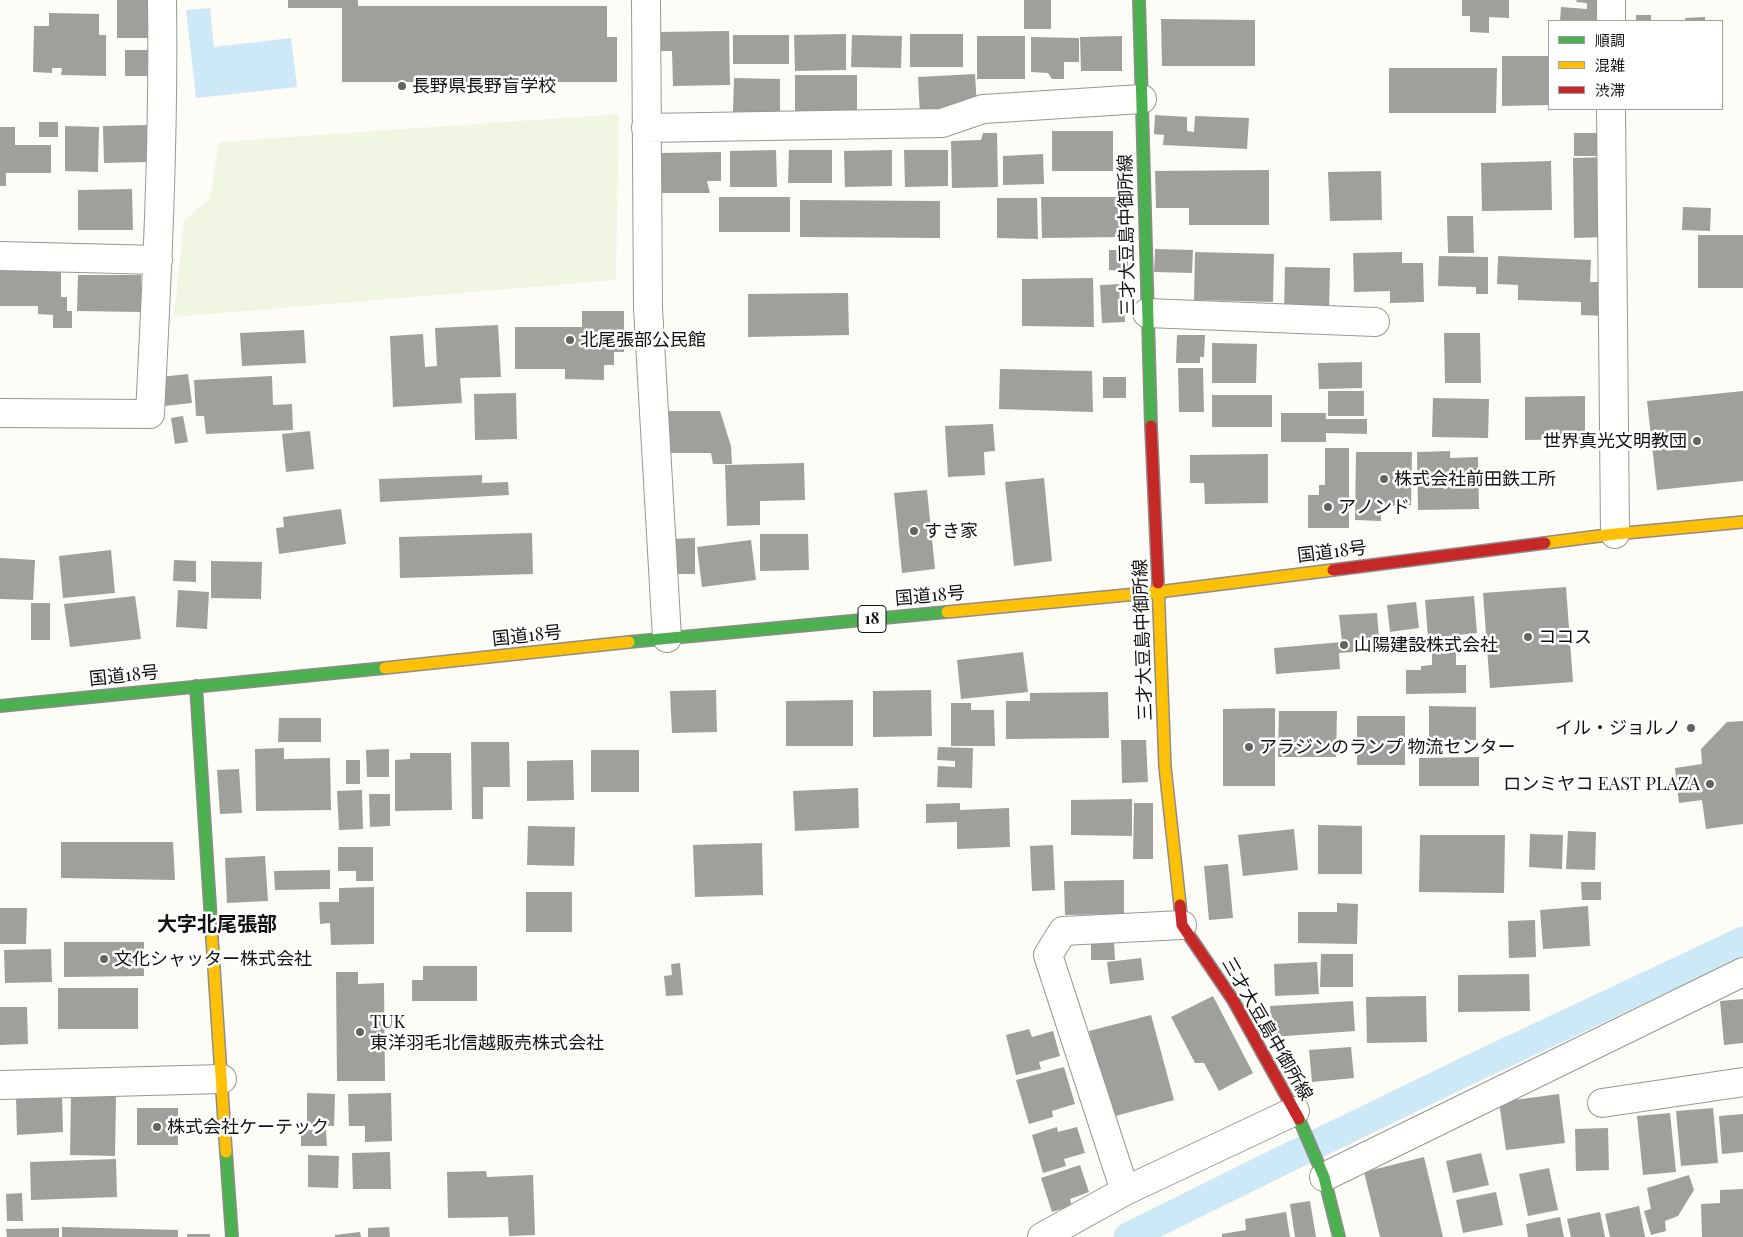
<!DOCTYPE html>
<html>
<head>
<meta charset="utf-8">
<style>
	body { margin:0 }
	#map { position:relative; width:1743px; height:1237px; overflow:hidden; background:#fdfcf7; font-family:"Playfair Display","Noto Sans JP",serif }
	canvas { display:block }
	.legend { position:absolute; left:1548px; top:20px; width:175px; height:90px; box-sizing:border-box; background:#fff; border:1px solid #a0a0a0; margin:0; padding:6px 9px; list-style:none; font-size:15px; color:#111 }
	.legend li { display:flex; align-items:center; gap:10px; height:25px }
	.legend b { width:25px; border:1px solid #a0a0a0 }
</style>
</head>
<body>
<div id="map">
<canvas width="1743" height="1237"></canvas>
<ul class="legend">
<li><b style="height:6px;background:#4caf50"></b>順調</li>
<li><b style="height:6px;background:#ffc107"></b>混雑</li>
<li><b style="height:6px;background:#c62828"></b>渋滞</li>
</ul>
</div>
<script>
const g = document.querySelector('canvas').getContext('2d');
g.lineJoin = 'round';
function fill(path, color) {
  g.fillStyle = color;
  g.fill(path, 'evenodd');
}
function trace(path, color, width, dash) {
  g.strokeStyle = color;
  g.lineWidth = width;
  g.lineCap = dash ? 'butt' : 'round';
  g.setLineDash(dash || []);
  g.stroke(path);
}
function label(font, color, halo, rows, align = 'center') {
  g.font = font + ' "Playfair Display","Noto Sans JP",serif';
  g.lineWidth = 5;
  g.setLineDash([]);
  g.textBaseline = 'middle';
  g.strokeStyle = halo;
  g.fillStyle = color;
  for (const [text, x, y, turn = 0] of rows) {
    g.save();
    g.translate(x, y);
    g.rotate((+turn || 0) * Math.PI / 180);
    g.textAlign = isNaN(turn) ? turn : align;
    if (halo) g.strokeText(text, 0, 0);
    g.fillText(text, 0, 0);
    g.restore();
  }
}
const pitch = new Path2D(`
	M619 114 616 280 174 317 184 221 210 198 219 142Z`);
const water = new Path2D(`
	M210 8 214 47 291 38 297 87 196 98 186 10Z`);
const canal = new Path2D(`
	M1128 1237 1261 1171 1473 1068 1743 941`);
const building = new Path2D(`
	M117 0H154V38H117Z
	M288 0H358V6H607V37H617V82H342V8H288Z
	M1024 0H1051V29H1024Z
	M1462 0H1509V18L1489 17V33L1470 32V16H1462Z
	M1577 0H1601L1600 21H1560L1561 7 1587 9V3L1576 2Z
	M49 13 99 14V35H106V76L61 75 62 68H52V73L33 72 34 26H49Z
	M1636 15H1651V21H1636Z
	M1705 17V21H1685V18Z
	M1161 19 1255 20V66H1162Z
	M729 31 730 85 673 86 672 51H657L656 32Z
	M846 34V70L795 71 794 35Z
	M910 34H963V67H910Z
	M733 35H789V64H733Z
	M852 35 902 36 901 68 851 67Z
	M977 36H1025V79H977Z
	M1122 36V71H1081L1080 37Z
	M1031 37 1079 38V62H1064V79H1052L1048 73 1031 72Z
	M125 50H153V76H125Z
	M1502 56H1549V105L1502 106Z
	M1389 68H1497L1496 113H1389Z
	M975 74 977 107 920 116 918 77Z
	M795 75H857V114H795Z
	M734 78 780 79V112H733Z
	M1155 115 1187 117V131L1194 132 1195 116 1249 118 1247 149 1163 145 1164 135 1154 134Z
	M39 122H58V137H39Z
	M148 125V162L104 163 103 126Z
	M65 126 99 127 98 172 65 171Z
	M0 127H15V145H51V173H6V186H0Z
	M1052 131H1113V171H1052Z
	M983 133H997L998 187 952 188 951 141 981 140Z
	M1574 133H1608L1607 156H1574Z
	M776 150 777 187H730V151Z
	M789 150H832V183H788Z
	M892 150V186L845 187 844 151Z
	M904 150H948V186L905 187Z
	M721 152V181H707L710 193H661L660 153Z
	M1043 154 1044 184 1003 185V156Z
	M1605 157 1606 237 1574 238 1573 158Z
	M1551 161 1552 210 1482 211 1481 163Z
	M1269 170V225H1189V208H1156L1155 171Z
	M1381 171 1382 220 1330 221 1328 172Z
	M132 189 133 230H78V190Z
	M719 197H790V232H719Z
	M1041 197H1121V237L1042 238Z
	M997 198H1037L1038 239 997 238Z
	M800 200 940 201V238L800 237Z
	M1683 207 1711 208 1710 231 1682 230Z
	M1447 216H1473L1474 253H1448Z
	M1698 235H1743V288H1698Z
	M1155 249 1193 250 1192 273 1154 272Z
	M1109 250H1128V271L1109 270Z
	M1195 252 1274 254 1273 302 1194 300Z
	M1402 252V263H1423L1424 302 1390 303V291L1354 292 1353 253Z
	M1439 256 1488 257V294H1476V287L1438 286Z
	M1498 256 1591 260 1590 282H1608L1606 316 1581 315V302L1518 300V285L1497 284Z
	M1285 267 1330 268 1329 313 1284 311Z
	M0 268 61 269V297H67V311H72V328H53V315L38 314V306H0Z
	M78 275H141V312L77 311Z
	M1093 278 1094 327 1022 326V279Z
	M1123 284 1125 322 1102 323 1100 285Z
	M848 293 849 335 748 337V294Z
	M582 311H624V352H614V365H604V380L565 379V369H515V327H582Z
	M498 325 501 377 460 378 462 403 393 407 390 336 423 334 425 367 437 366 435 328Z
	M304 330 306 363 242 366 240 333Z
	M1444 333H1480L1481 383H1445Z
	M1177 335H1205L1204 357H1200V363H1176Z
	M1212 343 1257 344 1256 383H1212Z
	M1362 362V388L1319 389 1318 363Z
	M1178 368H1203L1204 412H1179Z
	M1000 369 1092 371 1093 412 999 409Z
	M188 374 192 403 164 406 160 377Z
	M272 376 273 405 292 404 293 430 206 434 204 416H196L194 380Z
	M1103 377H1126V398H1103Z
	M1328 391H1364V416H1328Z
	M1743 391V481L1657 490 1647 401Z
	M516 393 517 439 475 440 474 394Z
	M1212 395H1272V427H1212Z
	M1585 396V439L1525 440V397Z
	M1433 398 1489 399 1488 438 1432 437Z
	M667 411H720L731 446 732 464H713L711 453H668Z
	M1281 413H1326V419H1367V434L1326 433V442H1281Z
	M183 416 188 442 175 444 171 418Z
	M993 424 995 451 984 452 985 475 948 477 945 426Z
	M310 431 314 469 286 472 282 434Z
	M1325 448H1349V528H1308V495H1319V485H1325Z
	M1450 451V458L1478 457 1479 509 1418 510 1417 452Z
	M1356 452H1412L1411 505 1381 506V521L1355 520Z
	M1268 454V503L1205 504 1204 483H1190V455Z
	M804 463 805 500 760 501V525L727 526 725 465Z
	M482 475V483L508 482 509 495 380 502 379 479Z
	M1044 478 1052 561 1014 566 1005 482Z
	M927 490 935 569 902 573 894 493Z
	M341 509 346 544 279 554 276 528 284 527 283 517Z
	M532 533 533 574 400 578 399 537Z
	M760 534H808L809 570 760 571Z
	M695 538V574H670V539Z
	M751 540 756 580 702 587 697 547Z
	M111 550 115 593 63 598 59 556Z
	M0 558 35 560 33 600 0 599Z
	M174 560 196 561V582L173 581Z
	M211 561 262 562 261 599 211 598Z
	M1566 587 1573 682 1490 688 1483 593Z
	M178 590 209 592 207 629 176 627Z
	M135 596 141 639 70 647 64 604Z
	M1474 596 1477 633 1428 638 1425 600Z
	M1416 602 1419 628 1390 632 1387 605Z
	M31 603H50V640H31Z
	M1377 613 1380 650 1339 653 1340 669 1276 674 1274 648 1342 642 1339 615Z
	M1456 647V665H1466V693L1406 694V670H1421V666L1432 665V648Z
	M1023 652 1028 692 961 699 957 660Z
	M716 690 717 732 672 733 670 691Z
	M931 690 932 736 873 737V691Z
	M1108 692 1109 738 1006 739V701H1030V693Z
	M853 700V746H786V701Z
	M951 703H971V710H994L995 746H951Z
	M1429 706 1476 707V740H1429Z
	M1275 708V786H1223V709Z
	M1279 711H1337L1336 757H1278Z
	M1357 716H1405V765H1357Z
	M279 718H321V742H278Z
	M1743 721V824L1706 829 1702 800 1679 803 1675 768 1702 764 1701 749 1727 722Z
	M1121 740H1146L1148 782 1122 783Z
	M471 742H509L510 787H483V819H472Z
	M938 747 973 748 972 788 937 787 938 766 955 767V761L937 760Z
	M284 748V759L330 758 331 810 256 811 255 749Z
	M389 749V777H367L366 750Z
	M591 750H639V792H591Z
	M410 753H451L452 810 395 811V760L410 759Z
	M1479 757V786H1419V758Z
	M346 760H360V784H346Z
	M573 760 574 800 527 801V761Z
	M239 769 242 813 220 814 217 770Z
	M858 788 859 828 795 831 793 791Z
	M362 790 363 829 339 830 337 791Z
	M369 794H390V826L370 827Z
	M1132 799V836L1071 835V800Z
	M960 803V810L1009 808 1010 847 957 849V822L926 823V804Z
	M1134 803H1153V859H1133Z
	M1318 825 1362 826V874H1318Z
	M528 826 575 827 574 866 527 865Z
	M1294 829 1298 870 1243 876 1238 835Z
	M1568 831 1596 832 1595 870 1566 869Z
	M1530 834 1563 835 1562 869 1529 867Z
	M1420 835H1505L1504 893 1419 892Z
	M61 842H173L175 880 61 878Z
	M762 843 763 895 695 897 693 845Z
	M1053 845 1055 890 1032 891 1030 846Z
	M338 847H373V881H356V871H338Z
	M265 856 268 901 227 903 225 858Z
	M1228 864 1233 918 1209 920 1204 866Z
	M330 870V889L275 890 274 871Z
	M1124 880V914L1065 915 1064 881Z
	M1581 882H1601V900H1582Z
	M374 887V944L331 945 330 923 320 924 319 902H339V888Z
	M526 892H572V932H526Z
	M1337 903 1358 904 1357 944 1298 943V912H1337Z
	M1588 906 1590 946 1543 949 1540 910Z
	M0 908H27L26 944H0Z
	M1535 920 1536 957 1509 958 1508 921Z
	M1091 941H1114L1115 960H1091Z
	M64 942H144V976L64 977Z
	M51 949 52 982 5 983 4 950Z
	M1321 954H1353V987H1320Z
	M1141 958 1144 980 1110 984 1107 962Z
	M1317 962 1319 994 1275 996 1274 964Z
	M680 963 683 995 666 996 664 976 672 975 671 964Z
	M423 966H477V1001H412V980H423Z
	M336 972H358V984L384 983 385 1081H337Z
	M1529 974 1530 1011 1458 1012V975Z
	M58 988H138V1029H58Z
	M1213 996 1253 1073 1219 1091 1204 1063H1195L1171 1017Z
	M1426 996 1427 1042 1367 1043 1366 997Z
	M1743 999V1043L1724 1045 1720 1001Z
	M1353 1001 1355 1031 1272 1037 1270 1006Z
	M0 1007H27L28 1044 0 1045Z
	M1151 1015 1174 1100 1112 1117 1089 1031Z
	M1029 1029 1032 1037 1053 1031 1060 1056 1039 1062 1041 1069 1016 1075 1006 1035Z
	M1351 1047 1354 1078 1312 1082 1309 1050Z
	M1064 1067 1075 1104 1052 1111 1053 1117 1029 1124 1016 1080Z
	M307 1093 335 1094 334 1126 307 1125Z
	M391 1093 392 1141 365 1142V1126H349L348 1094Z
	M62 1094 63 1132 17 1135 16 1096Z
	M1559 1094 1565 1143 1506 1150 1499 1102Z
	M71 1095 116 1096 115 1156 70 1155Z
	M137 1108H178V1145H137Z
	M1713 1108 1718 1163 1681 1166 1676 1111Z
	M1670 1113 1676 1172 1643 1175 1637 1116Z
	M1743 1114V1152L1722 1154 1719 1116Z
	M1057 1127 1058 1132 1077 1127 1085 1153 1064 1159 1066 1166 1043 1173 1032 1135Z
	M1608 1128 1609 1170 1576 1171 1575 1129Z
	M301 1130H326L327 1146H301Z
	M390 1152 391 1189H353L352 1153Z
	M1481 1153 1489 1185 1453 1193 1446 1161Z
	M308 1155 339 1156 338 1188 308 1187Z
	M1424 1157 1443 1237H1380L1364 1172Z
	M116 1159 117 1197 31 1200 30 1162Z
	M1080 1165 1089 1192 1070 1199 1072 1206 1052 1212 1041 1178Z
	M1549 1168 1558 1210 1528 1216 1519 1174Z
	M486 1171 487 1177 533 1175 535 1235 509 1236 508 1217 448 1218 447 1172Z
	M1689 1175 1694 1190 1678 1216 1665 1221 1666 1231 1651 1235 1644 1211 1651 1209 1647 1188Z
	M1743 1189V1237H1702L1701 1204 1720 1203V1190Z
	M1496 1192 1503 1225 1463 1233 1456 1200Z
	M22 1193 23 1221H7L6 1194Z
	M1310 1201 1316 1237H1295L1290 1204Z
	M1639 1206 1645 1237H1610L1605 1214Z
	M1286 1212 1290 1237H1222V1234L1246 1230 1245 1219Z
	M1600 1212 1605 1237H1571L1567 1219Z
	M1560 1217 1564 1237H1528L1526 1224Z
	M62 1227 178 1230V1237H62Z
	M389 1227 390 1237H368V1228Z
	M59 1228V1237H7L6 1229Z
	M360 1232 361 1237H335V1235Z
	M187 1234H210V1237H187Z`);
const street = new Path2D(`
	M646 0 648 308 667 638
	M1611 0V21
	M1611 109 1615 534
	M646 128 942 123 983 109 1142 99
	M0 256 158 260
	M1147 313 1375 322
	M0 413 150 414C157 276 164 138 162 0
	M0 1085 222 1079
	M1602 1103 1743 1082
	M1324 1177 1743 972
	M1125 1191 1048 955 1063 931 1182 925
	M1042 1237 1125 1191 1295 1111`);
const fast = new Path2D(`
	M1139 0 1151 426
	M629 642 947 612
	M196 686 212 938
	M0 706 385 668
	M1299 1119 1324 1177 1339 1237
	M226 1152 232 1237`);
const slow = new Path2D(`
	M1545 543 1615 534 1743 522
	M1158 583 1165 767 1180 905
	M947 612 1158 592 1333 570
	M385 668 629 642
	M212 938 226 1152`);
const jam = new Path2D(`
	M1151 426 1158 583
	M1333 570 1545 543
	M1180 905 1182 925 1233 1000 1299 1119`);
const markers = [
	[402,86,5,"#646362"],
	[570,340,5,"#646362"],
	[1697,441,5,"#646362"],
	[1384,479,5,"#646362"],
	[1328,507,5,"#646362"],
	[914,531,5,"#646362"],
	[1528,637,5,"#646362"],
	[1344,645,5,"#646362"],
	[1691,728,5,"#646362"],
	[1249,747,5,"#646362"],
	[1710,784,5,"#646362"],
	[104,959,5,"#646362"],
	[360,1032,5,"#646362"],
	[157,1127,5,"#646362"]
];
const shields = [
	[872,619,28]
];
const shieldNames = [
	["18",872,619]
];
const poiNames = [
	["長野県長野盲学校",412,86],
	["北尾張部公民館",580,340],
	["世界真光文明教団",1687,441,"right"],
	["株式会社前田鉄工所",1394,479],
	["アノンド",1338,507],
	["すき家",924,531],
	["ココス",1538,637],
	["山陽建設株式会社",1354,645],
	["イル・ジョルノ",1681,728,"right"],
	["アラジンのランプ 物流センター",1259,747],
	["ロンミヤコ EAST PLAZA",1700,784,"right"],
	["文化シャッター株式会社",114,959],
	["TUK",370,1022],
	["東洋羽毛北信越販売株式会社",370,1043],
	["株式会社ケーテック",167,1127]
];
const streetNames = [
	["三才大豆島中御所線",1127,235,-91],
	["国道18号",1332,552,-7],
	["国道18号",930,596,-5],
	["国道18号",527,636,-6],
	["三才大豆島中御所線",1143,640,-92],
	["国道18号",124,676,-6],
	["三才大豆島中御所線",1267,1029,60]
];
const quarterNames = [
	["大字北尾張部",217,925]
];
fill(pitch, '#f0f6e1');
fill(water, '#cde8f7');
trace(canal, '#cde8f7', 29);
fill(building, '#a19f9c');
trace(street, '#979795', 30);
trace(fast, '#8e8d8b', 14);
trace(slow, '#8e8d8b', 14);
trace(jam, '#8e8d8b', 14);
trace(street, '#fffffe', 28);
trace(fast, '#4caf50', 11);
trace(slow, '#ffc107', 11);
trace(jam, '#c62828', 11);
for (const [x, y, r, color] of markers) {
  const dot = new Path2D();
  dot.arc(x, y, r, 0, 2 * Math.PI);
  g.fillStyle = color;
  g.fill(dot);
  trace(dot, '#fff', 2);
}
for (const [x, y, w] of shields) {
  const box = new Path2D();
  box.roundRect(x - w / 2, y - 13.5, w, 27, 4);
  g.fillStyle = '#fff';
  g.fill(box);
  trace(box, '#111', 1);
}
label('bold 16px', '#111', null, shieldNames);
label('18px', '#111', '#fff', poiNames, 'left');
label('18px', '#111', '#fff', streetNames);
label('bold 20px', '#111', '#fff', quarterNames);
</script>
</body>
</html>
